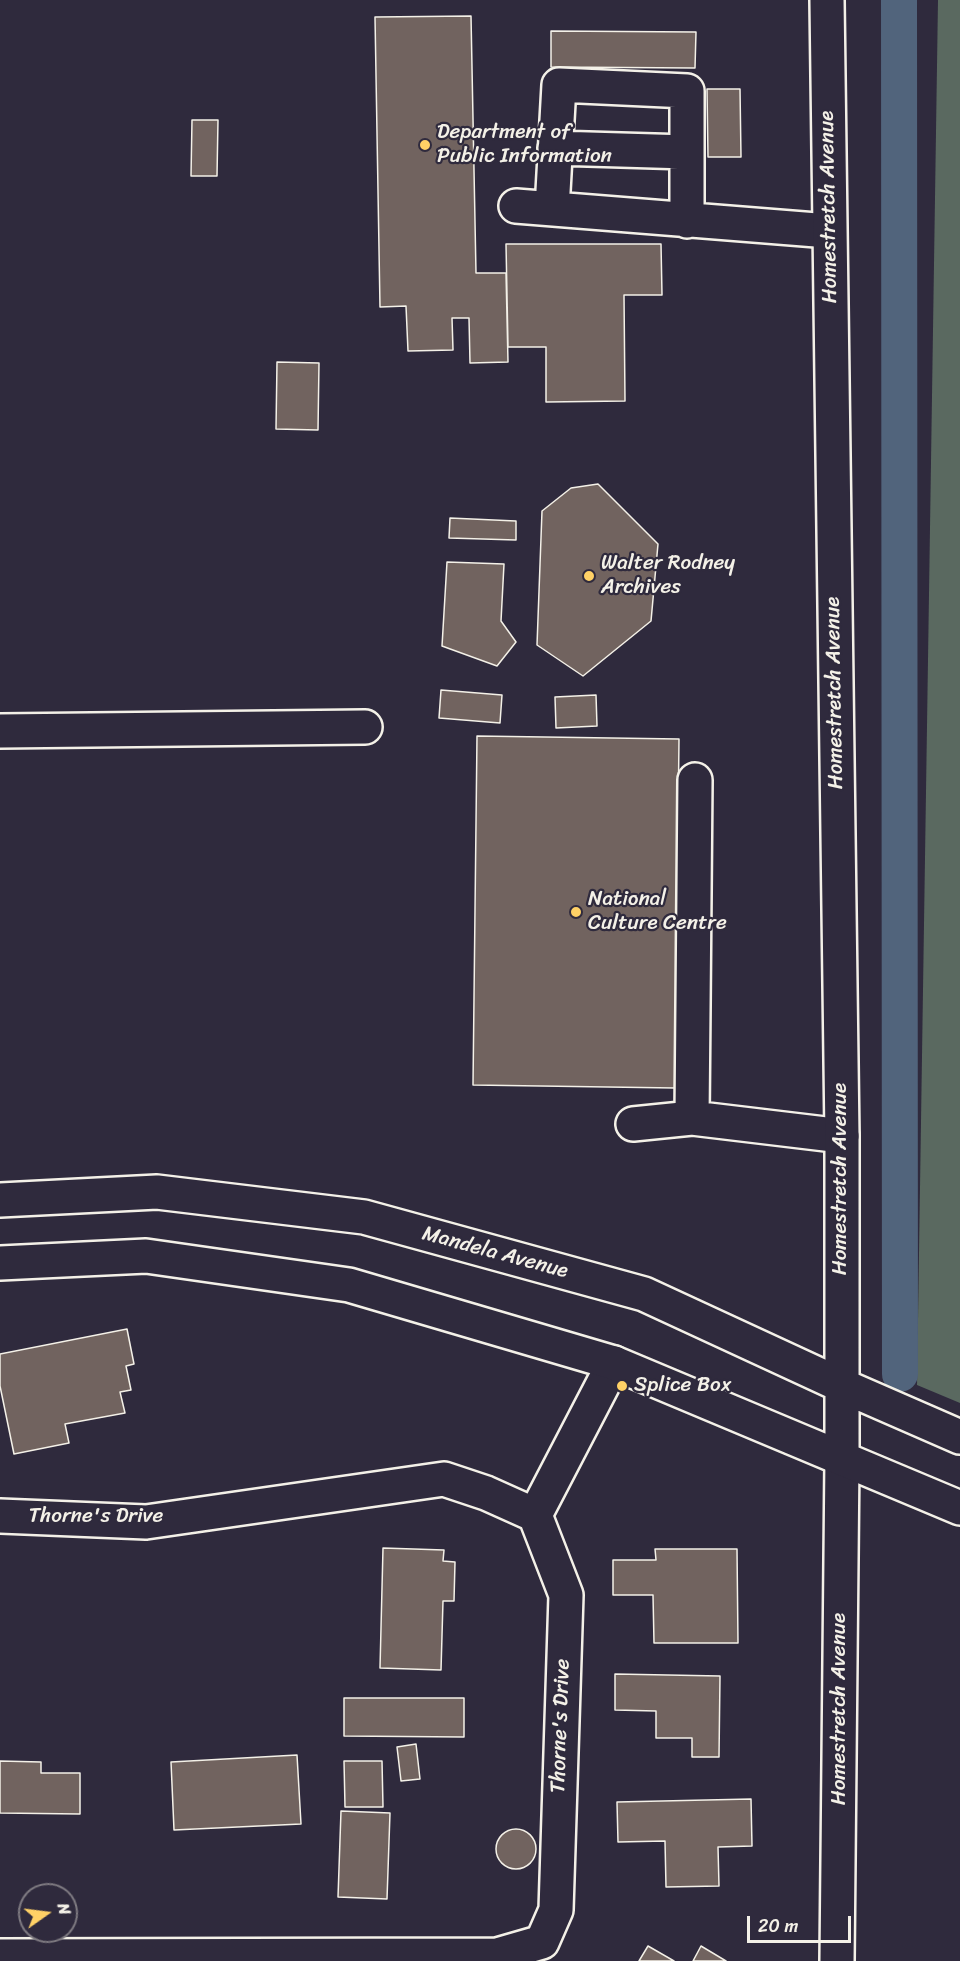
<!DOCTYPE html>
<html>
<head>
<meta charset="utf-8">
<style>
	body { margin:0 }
	#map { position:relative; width:960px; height:1961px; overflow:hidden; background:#2f2a3d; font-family:Sriracha,sans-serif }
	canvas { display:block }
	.north { position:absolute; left:18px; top:1883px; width:60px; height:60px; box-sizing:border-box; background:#2f2a3d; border:2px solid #7e7a81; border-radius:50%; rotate:76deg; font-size:16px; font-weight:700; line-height:24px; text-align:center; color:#f4f1e8 }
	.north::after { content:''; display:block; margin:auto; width:21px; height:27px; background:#ffd166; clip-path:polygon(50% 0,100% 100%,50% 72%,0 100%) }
	.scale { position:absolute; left:747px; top:1916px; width:104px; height:27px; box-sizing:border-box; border:3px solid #f4f1e8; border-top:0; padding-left:8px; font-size:18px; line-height:21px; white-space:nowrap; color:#f4f1e8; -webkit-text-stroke:4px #2f2a3d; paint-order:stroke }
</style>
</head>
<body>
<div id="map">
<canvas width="960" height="1961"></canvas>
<div class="north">N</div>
<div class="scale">20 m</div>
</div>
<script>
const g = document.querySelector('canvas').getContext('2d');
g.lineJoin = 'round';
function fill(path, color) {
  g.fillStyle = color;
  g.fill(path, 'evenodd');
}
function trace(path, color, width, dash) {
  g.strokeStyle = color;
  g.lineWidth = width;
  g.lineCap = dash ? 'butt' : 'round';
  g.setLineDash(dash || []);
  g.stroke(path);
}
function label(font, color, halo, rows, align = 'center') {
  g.font = font + ' Sriracha,sans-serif';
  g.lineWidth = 4.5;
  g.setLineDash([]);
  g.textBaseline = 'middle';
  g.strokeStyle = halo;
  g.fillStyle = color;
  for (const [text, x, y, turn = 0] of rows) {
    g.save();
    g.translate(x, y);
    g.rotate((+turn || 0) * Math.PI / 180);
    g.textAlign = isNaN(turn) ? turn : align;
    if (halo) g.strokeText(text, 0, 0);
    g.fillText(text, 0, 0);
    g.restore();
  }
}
const green = new Path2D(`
	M938 0H960V1403L917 1385Z`);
const canal = new Path2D(`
	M899 0 900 1374`);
const building = new Path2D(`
	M471 16 476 273H506L508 362 470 363 469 318H452L453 350 408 351 406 306 380 307 375 17Z
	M551 31 696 32 695 68 551 67Z
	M707 89H740L741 157H708Z
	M192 120H218L217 176H191Z
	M506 244H661L662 295H624L625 401 546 402V347H508Z
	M277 362 319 363 318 430 276 429Z
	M598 484 658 544 651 621 583 676 537 645 542 511 571 488Z
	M450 518 516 521V540L449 538Z
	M447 562 504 564 501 621 516 642 497 666 442 646Z
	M441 690 502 695 500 723 439 718Z
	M596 695 597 726 556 728 555 697Z
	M477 736 679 739 675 1088 473 1085Z
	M127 1329 134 1364 126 1366 131 1390 120 1392 125 1413 65 1424 69 1443 14 1454 0 1386V1354Z
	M383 1548 444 1550 443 1561 455 1562 454 1601H443L441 1670 380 1668Z
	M655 1549H737L738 1643H654L653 1595H613V1560H656Z
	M615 1674 720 1676 719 1757H692V1738H656V1711L615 1710Z
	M344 1698H464V1737L344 1736Z
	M416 1744 420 1779 401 1781 397 1747Z
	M297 1755 301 1824 174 1830 171 1762Z
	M0 1761 41 1762V1773H80V1814L0 1813Z
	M344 1761H382L383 1807H345Z
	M751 1799 752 1846 718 1847 719 1886 666 1887 665 1841 618 1842 617 1802Z
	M341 1811 390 1813 387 1899 338 1897Z
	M496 1849a20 20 0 1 1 40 0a20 20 0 1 1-40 0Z
	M648 1946 674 1961H639Z
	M701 1946 726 1961H693Z`);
const minor = new Path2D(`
	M555 148 687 152
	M516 206 829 231
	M552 209 559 85 687 91V221
	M0 731 365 727
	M692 1118 695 780
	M633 1124 692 1118 842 1136
	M535 1515 614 1363
	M0 1516 146 1522 444 1479 486 1493 535 1515 566 1595 556 1910 542 1942 497 1955 0 1956
	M837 1961 842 1458`);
const major = new Path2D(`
	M827 0 842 1136V1458
	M0 1200 157 1192 364 1217 644 1294 843 1386 960 1437
	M0 1263 146 1256 349 1285 614 1363 960 1508`);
const markers = [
	[425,145,6,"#ffd166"],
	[589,576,6,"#ffd166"],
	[576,912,6,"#ffd166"],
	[622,1386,6,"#ffd166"]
];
const poiNames = [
	["Department of",437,133],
	["Public Information",437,157],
	["Walter Rodney",601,564],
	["Archives",601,588],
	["National",588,900],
	["Culture Centre",588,924],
	["Splice Box",634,1386]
];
const streetNames = [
	["Homestretch Avenue",829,207,-91],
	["Homestretch Avenue",835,693,-91],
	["Homestretch Avenue",841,1179,-90],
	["Mandela Avenue",495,1253,15],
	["Thorne's Drive",96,1517],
	["Homestretch Avenue",840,1709,-90],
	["Thorne's Drive",561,1726,-88]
];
fill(green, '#5a6960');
trace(canal, '#51647c', 36);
fill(building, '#71635f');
trace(building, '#f4f1e8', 1.5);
trace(minor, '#f4f1e8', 38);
trace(major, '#f4f1e8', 38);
trace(minor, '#2f2a3d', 33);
trace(major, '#2f2a3d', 33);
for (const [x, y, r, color] of markers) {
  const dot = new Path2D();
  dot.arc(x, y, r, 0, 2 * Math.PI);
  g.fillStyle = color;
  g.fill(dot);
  trace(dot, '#2f2a3d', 2);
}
label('21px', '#f4f1e8', '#2f2a3d', poiNames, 'left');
label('21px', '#f4f1e8', '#2f2a3d', streetNames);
</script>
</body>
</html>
